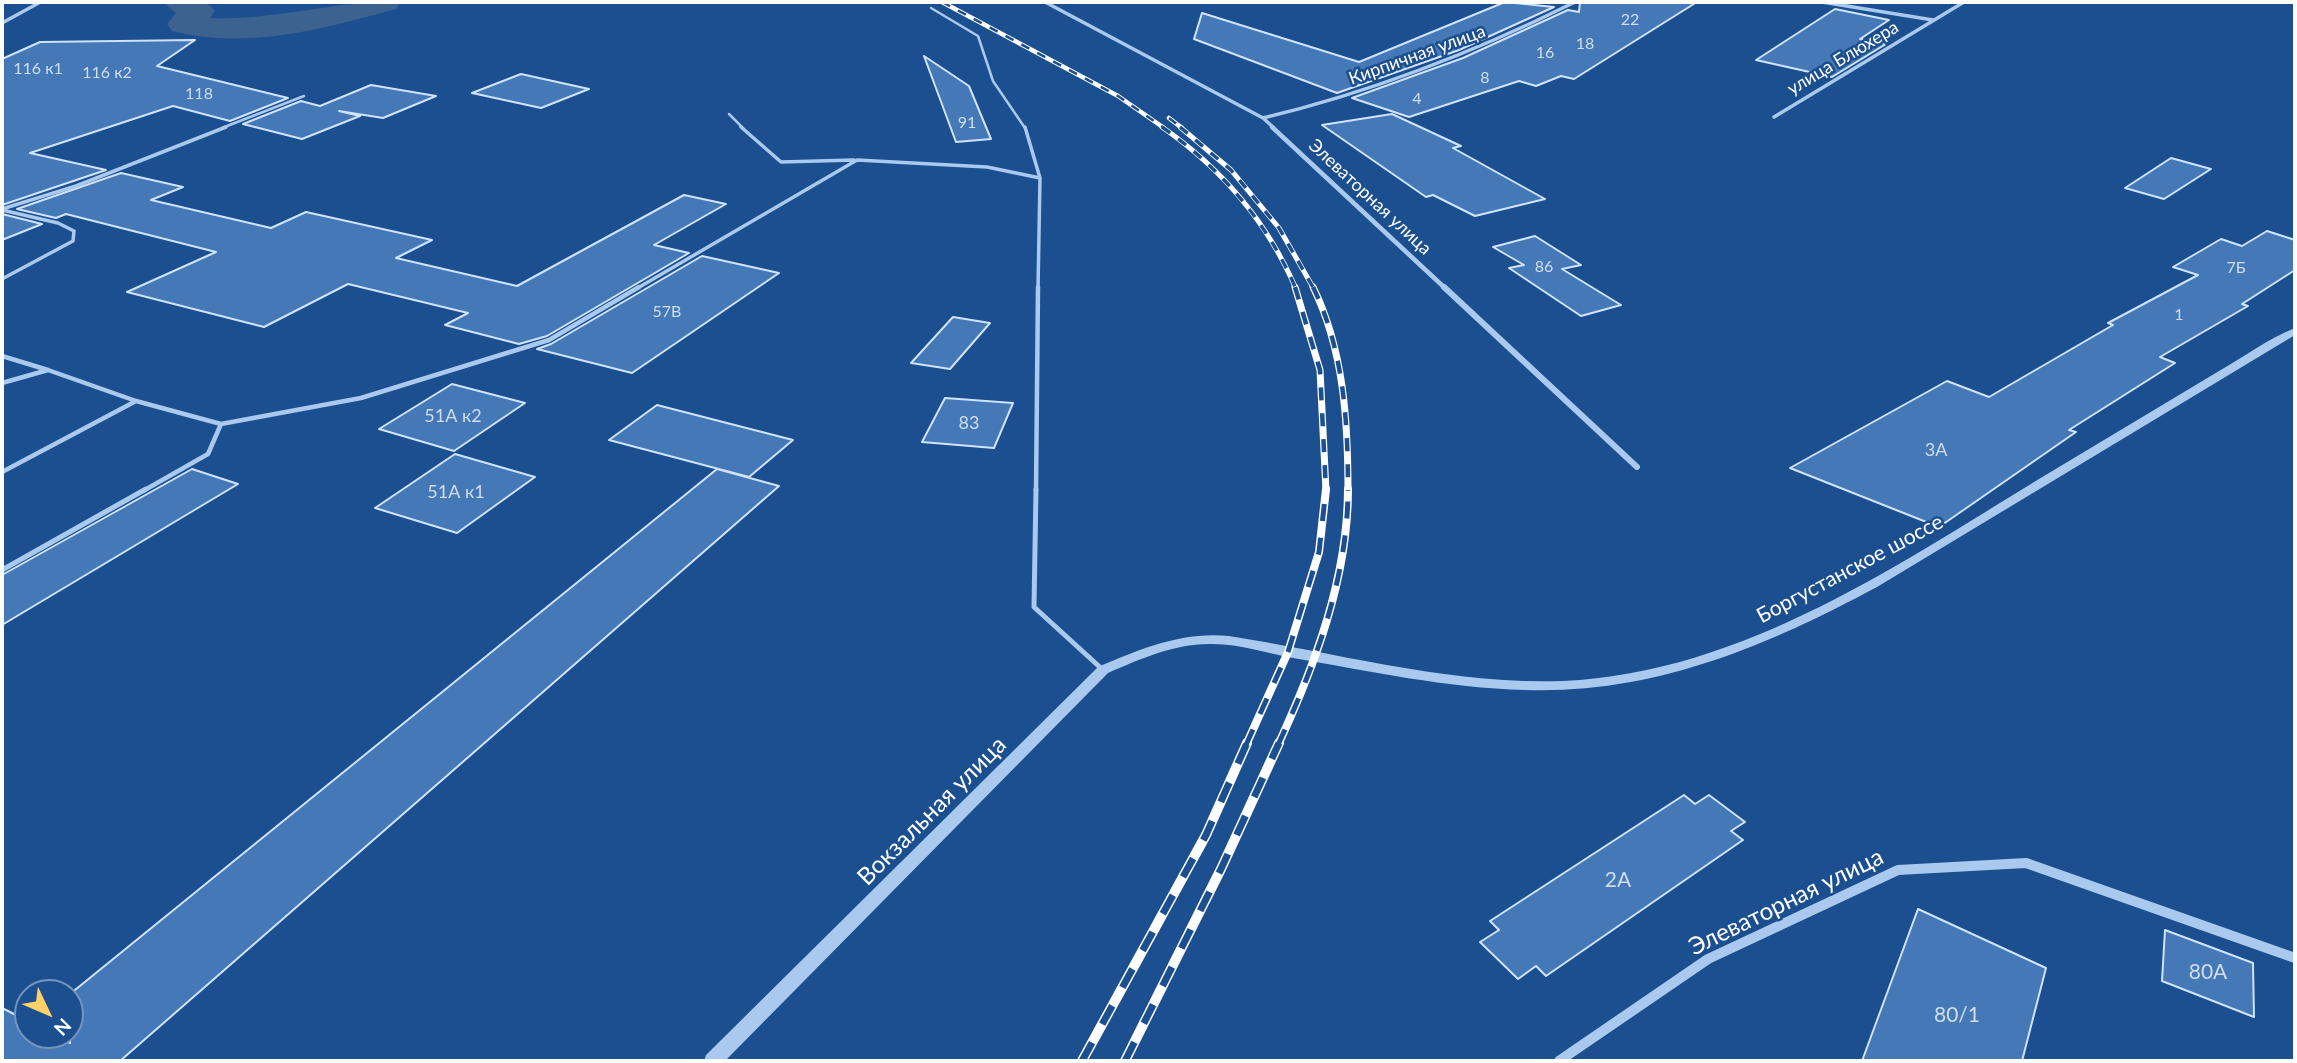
<!DOCTYPE html>
<html>
<head>
<meta charset="utf-8">
<style>
	body { margin:0 }
	#map { position:relative; width:2297px; height:1063px; overflow:hidden; background:#1b4f8f; font-family:Lato,sans-serif }
	canvas { display:block }
	.frame { position:absolute; inset:0; border:4px solid #fff; pointer-events:none }
	.north { position:absolute; left:14px; top:979px; width:70px; height:70px; box-sizing:border-box; background:#1b4f8f; border:2px solid #7695bc; border-radius:50%; rotate:134deg; font-size:19px; font-weight:700; line-height:28px; text-align:center; color:#fff }
	.north::after { content:''; display:block; margin:auto; width:24px; height:32px; background:#ffd166; clip-path:polygon(50% 0,100% 100%,50% 72%,0 100%) }
</style>
</head>
<body>
<div id="map">
<canvas width="2297" height="1063"></canvas>
<div class="frame"></div>
<div class="north">N</div>
</div>
<script>
const g = document.querySelector('canvas').getContext('2d');
g.lineJoin = 'round';
function fill(path, color) {
  g.fillStyle = color;
  g.fill(path, 'evenodd');
}
function trace(path, color, width, dash) {
  g.strokeStyle = color;
  g.lineWidth = width;
  g.lineCap = dash ? 'butt' : 'round';
  g.setLineDash(dash || []);
  g.stroke(path);
}
function label(font, color, halo, rows, align = 'center') {
  g.font = font + ' Lato,sans-serif';
  g.lineWidth = 5;
  g.setLineDash([]);
  g.textBaseline = 'middle';
  g.strokeStyle = halo;
  g.fillStyle = color;
  for (const [text, x, y, turn = 0] of rows) {
    g.save();
    g.translate(x, y);
    g.rotate((+turn || 0) * Math.PI / 180);
    g.textAlign = isNaN(turn) ? turn : align;
    if (halo) g.strokeText(text, 0, 0);
    g.fillText(text, 0, 0);
    g.restore();
  }
}
const river = new Path2D(`
	M163 2H206L215 11 210 18C275 21 336 0 401 2L396 9C322 29 248 50 172 31L167 24 176 13Z`);
const building = new Path2D(`
	M1505 2 1554 7 1459 50 1337 93 1194 39 1202 13 1359 62Z
	M1580 2H1697L1574 79 1561 76 1536 86 1519 81 1409 117 1352 98 1463 58 1568 10 1579 12Z
	M1835 9 1889 20 1860 39 1886 44 1832 77 1756 60Z
	M195 40 157 66 288 98 230 121 173 106 30 153 106 170 2 205V59L40 42Z
	M924 56 969 86 991 139 956 142Z
	M521 74 589 89 541 108 472 93Z
	M371 85 436 96 383 118 339 111 360 116 302 139 243 124 301 101 320 106Z
	M1392 114 1461 146 1453 148 1545 199 1475 216 1433 195 1426 197 1322 125Z
	M2171 158 2211 169 2164 199 2125 188Z
	M121 173 183 187 151 200 271 228 306 212 432 240 396 258 517 286 684 195 726 204 654 245 689 253 547 336 519 344 445 325 468 313 348 284 264 327 127 292 216 252 66 214 56 218 17 209Z
	M2 214 42 224 2 240Z
	M2267 231 2295 240V270L2242 304 2248 306 2160 357 2175 363 2069 430 2076 432 1939 527 1790 468 1947 381 1989 397 2113 325 2108 323 2198 275 2173 267 2221 239 2242 246Z
	M1535 236 1581 265 1562 269 1621 305 1581 316 1509 268 1524 265 1493 247Z
	M702 256 779 273 632 373 537 349 551 344Z
	M953 317 990 323 950 369 911 363Z
	M452 384 525 403 454 451 379 429Z
	M945 398 1013 403 994 448 922 442Z
	M657 405 793 440 749 477 609 440Z
	M455 454 535 477 457 533 375 508Z
	M192 469 238 484 2 625V575Z
	M717 469 779 486 120 1061H2V1008L28 1021V1035H55L70 1043V994Z
	M1684 795 1695 804 1709 795 1745 822 1731 831 1743 840 1546 976 1536 966 1518 979 1480 942 1499 930 1490 921Z
	M1918 909 2046 968 2022 1061H1862Z
	M2165 930 2253 963 2254 1017 2162 981Z`);
const serviceFar3 = new Path2D(`
	M931 8 978 36 993 81 1025 128
	M729 114 743 128
	M222 128 304 96`);
const serviceFar2 = new Path2D(`
	M741 127 781 162 854 160
	M1025 127 1040 178
	M2 209 76 186 226 127
	M2 210 58 223 74 231 73 241 2 279
	M636 289 857 160 987 167 1040 178 1038 289`);
const serviceFar1 = new Path2D(`
	M2 356 48 370
	M2 383 48 370 136 401 2 472
	M136 401 221 424 361 398 549 340 639 287
	M143 491 208 454 221 424
	M1036 491 1038 287`);
const service = new Path2D(`
	M1036 489 1034 607 1103 670
	M2 570 146 489`);
const minorFar3 = new Path2D(`
	M1045 2 1263 118 1274 128
	M1822 2 1933 20
	M1774 117 1964 2
	M1263 118C1372 92 1475 52 1575 2`);
const minorFar2 = new Path2D(`
	M1272 127 1446 289`);
const minorFar1 = new Path2D(`
	M1444 287 1637 467`);
const minor = new Path2D(`
	M1559 1061 1708 959 1898 870 2026 863 2295 958`);
const tertiary = new Path2D(`
	M37 2H44L2 25V21Z
	M2295 328V335L1877 587C1765 647 1654 694 1525 690 1447 688 1369 671 1293 658 1265 653 1238 643 1209 644 1174 644 1140 659 1108 673L725 1061H704L706 1055 1098 667C1139 649 1183 631 1229 636 1338 653 1451 685 1563 681 1745 673 1903 561 2054 470 2109 437 2164 404 2219 371 2244 357 2269 338 2295 328Z`);
const railFar4 = new Path2D(`
	M942 2 1118 96 1164 128
	M1169 118 1182 128`);
const railFar3 = new Path2D(`
	M1162 127C1221 168 1268 223 1296 289
	M1180 127 1231 170 1279 228 1314 289`);
const railFar2 = new Path2D(`
	M1295 287 1320 370 1326 491
	M1313 287C1344 350 1348 422 1348 491`);
const railFar1 = new Path2D(`
	M1246 745 1288 652 1319 552 1326 489
	M1278 745C1315 665 1348 578 1348 489`);
const rail = new Path2D(`
	M1082 1061 1206 835 1247 743
	M1125 1061 1221 869 1279 743`);
const farNumbernames = [
	["22",1630,20],
	["18",1585,44],
	["16",1545,53],
	["116 к1",38,69],
	["116 к2",107,73],
	["8",1485,78],
	["118",199,94],
	["4",1417,99],
	["91",967,123],
	["86",1544,267],
	["7Б",2236,268],
	["57В",667,312],
	["1",2179,315]
];
const farStreetnames = [
	["Кирпичная улица",1417,55,-20],
	["улица Блюхера",1843,58,-31],
	["Элеваторная улица",1370,197,43]
];
const numberNames = [
	["51А к2",453,416],
	["83",969,423],
	["3А",1936,450],
	["51А к1",456,492]
];
const streetNames = [
	["Боргустанское шоссе",1850,569,-28]
];
const nearNumbernames = [
	["2А",1618,880],
	["80А",2208,972],
	["80/1",1957,1015]
];
const nearStreetnames = [
	["Вокзальная улица",932,811,-45],
	["Элеваторная улица",1786,902,-26]
];
fill(river, '#3c6290');
fill(building, '#4478b7');
trace(building, '#cfe3fa', 2);
trace(serviceFar3, '#a9c9ee', 2.5);
trace(serviceFar2, '#a9c9ee', 3.5);
trace(serviceFar1, '#a9c9ee', 4.5);
trace(service, '#a9c9ee', 5);
trace(minorFar3, '#a9c9ee', 3.5);
trace(minorFar2, '#a9c9ee', 4.5);
trace(minorFar1, '#a9c9ee', 6);
trace(minor, '#a9c9ee', 10);
fill(tertiary, '#a9c9ee');
trace(railFar4, '#fff', 4.5);
trace(railFar3, '#fff', 5);
trace(railFar2, '#fff', 7);
trace(railFar1, '#fff', 8);
trace(rail, '#fff', 10);
trace(railFar4, '#1b4f8f', 2.5, [9]);
trace(railFar3, '#1b4f8f', 3.5, [10]);
trace(railFar2, '#1b4f8f', 4.5, [13]);
trace(railFar1, '#1b4f8f', 5, [17]);
trace(rail, '#1b4f8f', 7, [21]);
label('16px', '#d0dded', null, farNumbernames);
label('18px', '#fff', '#1b4f8f', farStreetnames);
label('18px', '#d0dded', null, numberNames);
label('21px', '#fff', '#1b4f8f', streetNames);
label('21px', '#d0dded', null, nearNumbernames);
label('24px', '#fff', '#1b4f8f', nearStreetnames);
</script>
</body>
</html>
